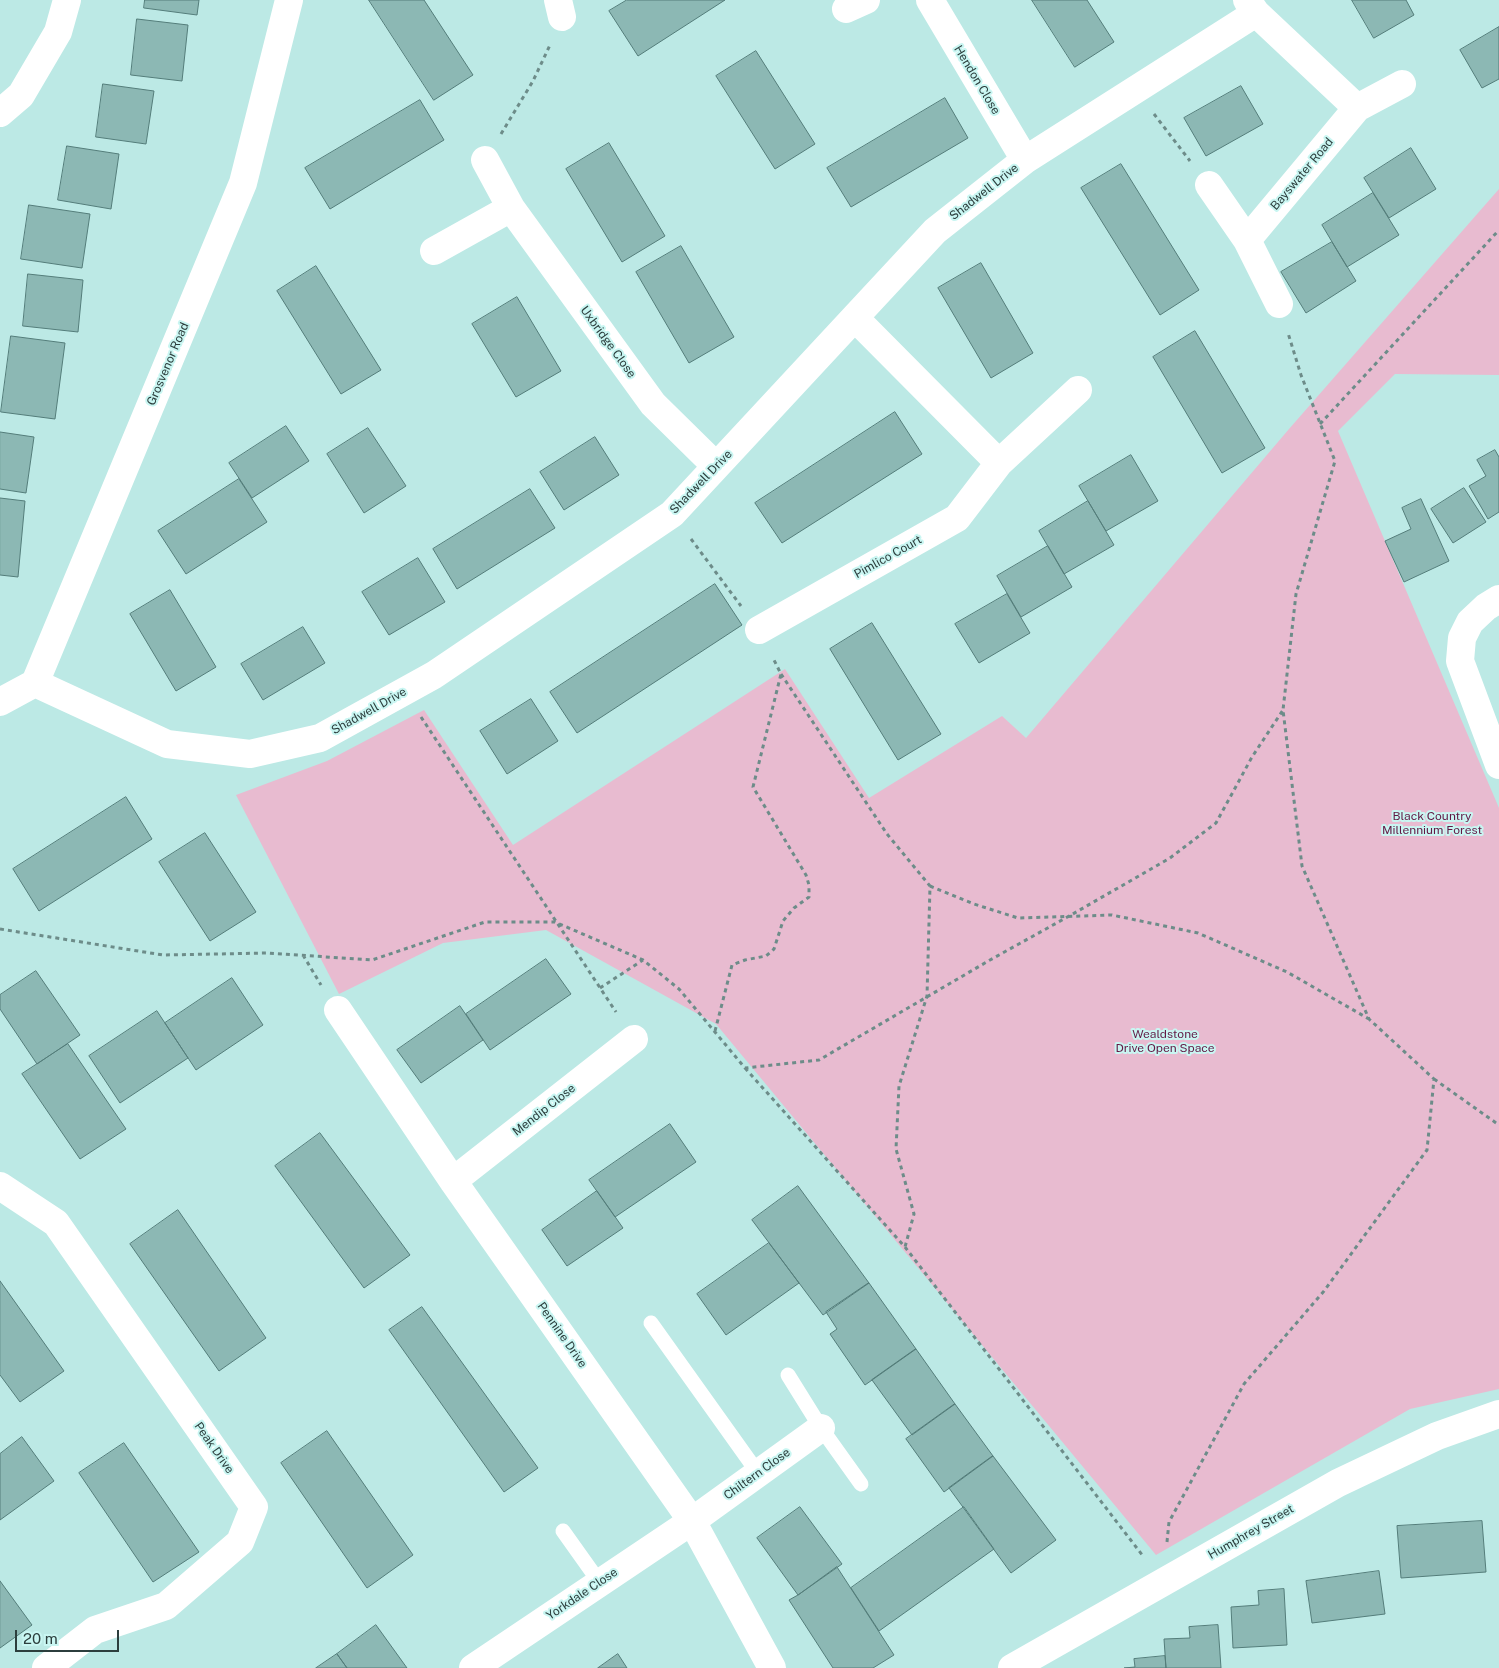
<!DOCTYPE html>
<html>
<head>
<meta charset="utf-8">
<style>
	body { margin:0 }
	#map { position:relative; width:1499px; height:1668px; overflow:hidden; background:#bce9e5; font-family:"Public Sans",sans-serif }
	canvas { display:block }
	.scale { position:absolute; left:15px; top:1630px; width:104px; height:22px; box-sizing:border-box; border:2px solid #2c3e3d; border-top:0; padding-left:6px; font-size:15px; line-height:18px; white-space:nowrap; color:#2c3e3d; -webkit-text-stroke:4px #c9f6f2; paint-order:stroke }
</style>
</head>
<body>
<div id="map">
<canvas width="1499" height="1668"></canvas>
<div class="scale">20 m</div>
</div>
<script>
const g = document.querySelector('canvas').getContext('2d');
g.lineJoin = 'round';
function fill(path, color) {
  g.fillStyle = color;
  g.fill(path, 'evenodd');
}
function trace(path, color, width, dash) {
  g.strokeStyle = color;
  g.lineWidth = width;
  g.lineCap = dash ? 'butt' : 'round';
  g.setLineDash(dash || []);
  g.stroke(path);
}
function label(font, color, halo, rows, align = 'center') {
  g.font = font + ' "Public Sans",sans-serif';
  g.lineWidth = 4;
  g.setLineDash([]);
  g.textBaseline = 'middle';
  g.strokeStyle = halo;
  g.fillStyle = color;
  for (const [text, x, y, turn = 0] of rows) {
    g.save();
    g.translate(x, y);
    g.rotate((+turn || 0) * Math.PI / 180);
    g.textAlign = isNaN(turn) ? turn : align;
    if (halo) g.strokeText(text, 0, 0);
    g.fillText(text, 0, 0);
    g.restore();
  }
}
const green = new Path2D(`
	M1499 189V375L1395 374 1338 431 1499 808V1389L1410 1409 1156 1555 716 1024 546 930 443 943 339 994 236 795 327 761 424 710 513 845 785 669 869 798 1002 716 1026 738 1289 429Z`);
const building = new Path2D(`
	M145 0H199L197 15 144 8Z
	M369 0H424L473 75 434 100Z
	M627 0H725L638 56 609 11Z
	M1032 0H1087L1114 42 1075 67Z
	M1352 0H1406L1414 15 1374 38Z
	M137 19 188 25 182 81 131 75Z
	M1499 27V79L1482 88 1460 50Z
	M756 51 815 144 775 169 716 76Z
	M103 84 154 91 146 144 96 137Z
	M1241 86 1263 124 1206 156 1184 118Z
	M945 98 968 138 851 207 827 168Z
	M420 100 444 140 330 209 305 168Z
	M609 143 665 236 622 262 566 169Z
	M67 146 119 154 111 209 58 200Z
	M1411 148 1436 189 1389 218 1364 178Z
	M1121 164 1199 290 1160 315 1081 188Z
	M1373 193 1399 235 1347 267 1322 225Z
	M29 205 90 214 82 268 21 259Z
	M1332 242 1356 281 1306 313 1281 272Z
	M681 246 734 337 689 363 636 272Z
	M981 263 1033 353 991 378 938 288Z
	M316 266 381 370 341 394 277 291Z
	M28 274 83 280 78 332 23 326Z
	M517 297 561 371 516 397 472 324Z
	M1195 331 1265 448 1222 473 1153 357Z
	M11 336 65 343 55 419 1 412Z
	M895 412 922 454 782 543 755 503Z
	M286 426 309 461 252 498 229 463Z
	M368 428 406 486 364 513 327 454Z
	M0 432 34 437 26 493 0 489Z
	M595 437 619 475 564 510 540 472Z
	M1495 450 1499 457V512L1488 519 1469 486 1486 476 1477 460Z
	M1131 455 1158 501 1106 531 1079 486Z
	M239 479 267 522 186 574 158 531Z
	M1464 488 1486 522 1453 543 1431 509Z
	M530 489 555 528 457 589 433 549Z
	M0 498 25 501 18 577 0 575Z
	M1421 499 1449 561 1404 582 1385 541 1411 529 1402 508Z
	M1088 501 1114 545 1064 574 1039 531Z
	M1048 546 1072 587 1021 617 997 576Z
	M418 558 445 602 389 635 362 592Z
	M715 584 742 625 577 733 550 692Z
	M170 590 216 667 176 691 130 614Z
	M1007 594 1030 633 979 663 955 624Z
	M872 623 941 734 898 760 830 649Z
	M303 627 325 663 263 700 241 664Z
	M531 699 558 741 507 774 480 731Z
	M126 797 152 839 39 911 13 869Z
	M205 833 256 912 210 941 159 862Z
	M546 959 571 994 490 1050 466 1014Z
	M36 971 80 1035 37 1064 0 1009V995Z
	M232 978 263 1025 196 1070 165 1023Z
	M460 1006 483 1040 421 1083 397 1050Z
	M157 1011 188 1058 120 1103 89 1056Z
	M68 1044 126 1129 80 1159 22 1074Z
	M670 1124 696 1162 615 1217 589 1180Z
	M320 1133 410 1255 364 1288 275 1166Z
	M798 1186 869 1283 823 1315 752 1220Z
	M597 1191 623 1228 567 1266 542 1230Z
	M178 1210 266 1338 219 1371 130 1244Z
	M769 1243 799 1283 726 1335 697 1294Z
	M0 1281 64 1371 20 1402 0 1375Z
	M869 1283 916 1349 865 1385 830 1334 837 1329 826 1312Z
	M422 1307 538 1468 504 1492 389 1330Z
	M916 1349 955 1404 912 1435 872 1380Z
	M955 1404 993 1456 944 1492 906 1439Z
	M327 1431 413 1555 367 1588 281 1463Z
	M22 1437 54 1481 0 1520V1454Z
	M124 1443 199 1552 153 1582 79 1473Z
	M993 1456 1056 1540 1011 1573 949 1488Z
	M800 1507 842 1564 798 1595 757 1538Z
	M964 1507 994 1549 879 1631 851 1588Z
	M1482 1521 1486 1572 1401 1578 1397 1526Z
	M837 1567 894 1655 873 1668H833L789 1600 798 1595Z
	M1379 1571 1385 1614 1312 1623 1306 1581Z
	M0 1581 32 1625 0 1648Z
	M1284 1589 1287 1645 1233 1648 1231 1607 1259 1605 1258 1591Z
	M376 1625 407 1668H347L337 1654Z
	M1218 1625 1221 1668H1166L1164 1639 1190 1638 1189 1627Z
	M337 1654 347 1668H316Z
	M618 1654 627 1668H598Z
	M1165 1656 1166 1668H1124L1135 1667 1134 1659Z`);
const path = new Path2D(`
	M1154 114 1190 161
	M501 134 533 81 550 45
	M1320 424 1499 230
	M691 539 741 606
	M781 674 887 834 930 886 927 996 899 1086 896 1149 914 1214 905 1247
	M421 717 616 1012
	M930 886 974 904 1018 918 1112 915 1198 933 1287 972 1369 1019
	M0 929 163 955 268 953 372 960 485 922H555L643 960 679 989 745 1068 819 1060 990 960 1071 915 1170 858 1216 823 1252 757 1283 710
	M303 955 321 985
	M600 988 643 960
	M715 1031 732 965 745 960 766 956 774 949 783 921 794 908 809 897V885L806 875 753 787 781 674 773 658
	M745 1068 905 1247 1143 1556
	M1434 1079 1499 1125
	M1167 1542 1169 1522 1244 1384 1324 1291 1427 1150 1434 1079 1369 1019 1302 866 1283 710 1296 594 1335 461 1301 375 1288 333`);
const lane = new Path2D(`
	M651 1323 758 1473
	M788 1375 821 1428 861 1484
	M563 1531 600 1583`);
const street = new Path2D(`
	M558 0 562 17
	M930 0 1025 160
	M1247 0 1256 13 1357 108
	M846 9 866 0
	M0 113 21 95 58 32 67 0
	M485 160 511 208 653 404 716 466
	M1209 185 1247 240 1279 304
	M1247 240 1357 108 1402 84
	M434 251 511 208
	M855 318 999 463
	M1499 599 1486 607 1470 622 1462 638 1460 661 1499 765
	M759 630 957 518 999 463 1078 390
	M35 683 167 744 250 754 320 738 434 675 672 514 935 231 1025 160 1256 13
	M0 702 35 683 243 183 289 0
	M338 1010 453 1181 692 1521 772 1668
	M453 1181 634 1039
	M0 1186 56 1223 254 1507 240 1542 166 1606 95 1630 46 1668
	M473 1668 692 1521 821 1428`);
const secondary = new Path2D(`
	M1012 1668 1338 1483 1437 1436 1499 1414`);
const streetNames = [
	["Hendon Close",977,80,59],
	["Bayswater Road",1302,174,-50],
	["Shadwell Drive",984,192,-38],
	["Uxbridge Close",608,342,54],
	["Grosvenor Road",168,364,-67],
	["Shadwell Drive",701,482,-46],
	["Pimlico Court",888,557,-29],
	["Shadwell Drive",369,711,-29],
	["Mendip Close",544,1110,-38],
	["Pennine Drive",562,1335,55],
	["Peak Drive",214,1448,55],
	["Chiltern Close",757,1474,-36],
	["Humphrey Street",1251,1532,-30],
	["Yorkdale Close",582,1594,-34]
];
const parkNames = [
	["Black Country",1432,816],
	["Millennium Forest",1432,830],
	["Wealdstone",1165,1034],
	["Drive Open Space",1165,1048]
];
fill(green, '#e8bbd0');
fill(building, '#8cb8b4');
trace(building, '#547d7a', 1);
trace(path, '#6d8c89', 3, [4, 4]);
trace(lane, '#fff', 15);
trace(street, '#fff', 28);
trace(secondary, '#fff', 28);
label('12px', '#2c3e3d', '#c9f6f2', streetNames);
label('12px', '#621844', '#c9f6f2', parkNames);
</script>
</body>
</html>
